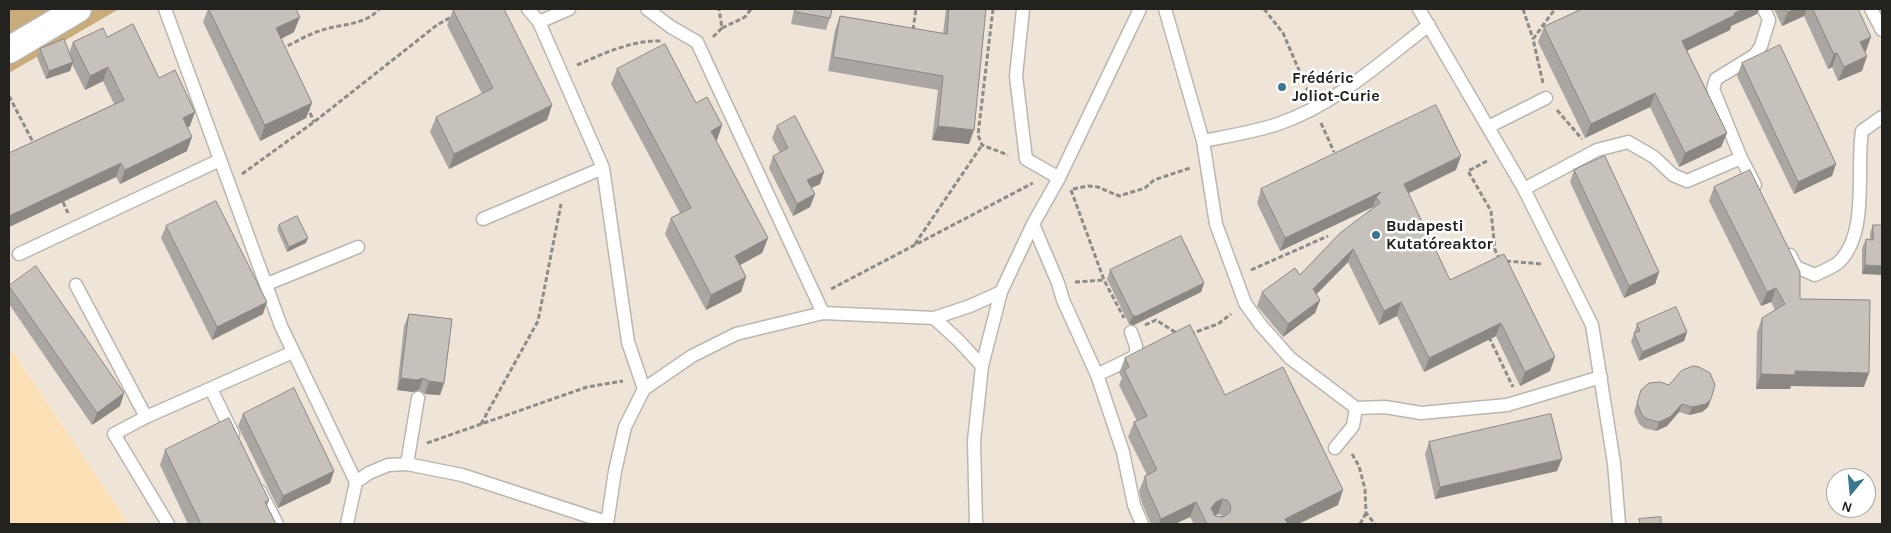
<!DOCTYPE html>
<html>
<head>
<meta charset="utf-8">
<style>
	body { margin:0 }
	#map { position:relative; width:1891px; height:533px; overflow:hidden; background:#f5f1ea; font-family:Karla,sans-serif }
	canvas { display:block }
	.frame { position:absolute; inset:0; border:10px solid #23221f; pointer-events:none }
	.north { position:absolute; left:1826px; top:468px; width:50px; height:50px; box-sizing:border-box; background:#fff; border:1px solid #a7a7a5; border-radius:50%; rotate:197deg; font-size:14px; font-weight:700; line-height:20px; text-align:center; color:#23221f }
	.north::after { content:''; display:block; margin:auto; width:18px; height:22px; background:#3b758e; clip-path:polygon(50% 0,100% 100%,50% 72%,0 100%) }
</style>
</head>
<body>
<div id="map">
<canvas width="1891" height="533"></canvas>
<div class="frame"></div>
<div class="north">N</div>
</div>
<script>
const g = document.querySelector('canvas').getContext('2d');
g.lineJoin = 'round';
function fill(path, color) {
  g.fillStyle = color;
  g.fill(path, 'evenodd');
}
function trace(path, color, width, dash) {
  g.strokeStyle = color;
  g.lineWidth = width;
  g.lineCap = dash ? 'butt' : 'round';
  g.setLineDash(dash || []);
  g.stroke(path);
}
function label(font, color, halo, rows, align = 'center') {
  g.font = font + ' Karla,sans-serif';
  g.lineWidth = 5;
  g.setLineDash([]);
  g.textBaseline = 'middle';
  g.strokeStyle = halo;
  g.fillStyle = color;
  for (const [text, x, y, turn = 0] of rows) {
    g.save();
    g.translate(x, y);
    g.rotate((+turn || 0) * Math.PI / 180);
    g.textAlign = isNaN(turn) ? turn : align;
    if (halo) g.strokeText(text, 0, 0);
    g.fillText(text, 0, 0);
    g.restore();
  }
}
const built = new Path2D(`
	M119 9H1882V524H129L9 346V73ZM1836 478H1866V508H1836Z`);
const green = new Path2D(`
	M9 346 129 524H9Z`);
const forest = new Path2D(`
	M9 9H119L9 73Z`);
const path = new Path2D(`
	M993 9 978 135 982 145 1008 155
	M1264 9 1283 33 1308 91
	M1523 9 1533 39
	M722 28 745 17 751 9
	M913 30 916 9
	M713 37 722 28 719 9
	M284 50 283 48C296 42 309 34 322 30 341 24 366 25 379 9
	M577 65C603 54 631 40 661 41
	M1543 83 1533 39 1555 9
	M9 96 35 146
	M307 106 314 122
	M1557 110 1582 139
	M1321 123 1334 152
	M1487 161 1468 171 1491 211 1495 250 1500 260
	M242 174 314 122 437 25 453 16
	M1073 189 1088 186 1098 187 1119 196 1145 188 1154 180 1190 168
	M1071 190 1104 280 1124 318
	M63 202 68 213
	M915 244 982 145
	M1506 261 1542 264
	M1251 270 1328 236
	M1075 282 1104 280
	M831 289 1033 183
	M1145 325 1156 320 1178 334
	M1190 334 1218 324 1231 314
	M1489 337 1513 387
	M481 424 538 321 561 204
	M427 443 587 387 623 381
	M1352 454 1359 466 1365 489 1366 513 1375 524
	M1360 524 1366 513`);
const service = new Path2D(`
	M165 9 281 326 356 482
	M528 9 539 22 603 168 628 342 644 389
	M647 9 671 27 697 42 823 313
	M1023 9 1016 76 1026 159 1059 178
	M1165 9 1203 141 1216 224 1245 303 1260 324 1290 358 1356 408 1385 407 1421 413 1507 405 1601 377
	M1419 9 1524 189 1592 325 1614 463 1619 524
	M1871 9 1882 30
	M539 22 569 9
	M1488 127 1546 98
	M1203 141C1228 136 1254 132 1278 124 1335 105 1382 61 1429 25
	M1755 185 1741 158 1713 89 1716 79 1755 55 1761 46 1769 20 1764 9
	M1524 189 1597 150 1628 142 1654 157 1673 175 1687 181 1741 158
	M483 219 603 168
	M1033 224 1058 283 1063 300 1097 375 1123 452 1134 505 1142 524
	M19 254 220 160
	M1790 255 1796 267 1815 275C1822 271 1834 267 1839 262 1869 233 1856 169 1862 131L1882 117
	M267 284 358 247
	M76 285 146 417
	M934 318 959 341 982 366 974 441 976 524
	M982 366 1001 292 1033 224 1059 178 1140 9
	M1097 375 1136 356V346L1131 332
	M211 389 233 434
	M1335 448 1353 426 1356 408
	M407 464 418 398
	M260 491 277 524
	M168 524 114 434 146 417 293 352
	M347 524 356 482 369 473 388 465 407 464 462 475 606 522
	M607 524 615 471 625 427 644 389 692 356 736 334 823 313 934 318 970 306 1001 292`);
const minor = new Path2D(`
	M9 50 78 9`);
const wall = new Path2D(`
	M208 9H296L294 32 281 39 312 103 306 118 260 141 203 22Z
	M794 9H832L830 18 826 30 791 24Z
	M946 9H986L969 144 932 140 938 90 828 71 835 30 840 16 943 34Z
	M1581 9H1759L1757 14 1731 26 1730 30 1687 51 1727 133 1721 147 1679 167 1650 107 1585 138 1538 42 1544 27Z
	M1774 9H1858L1866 51 1865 52 1862 71 1838 81 1832 67 1828 69 1804 16 1782 26Z
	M453 10 552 105 547 120 449 169 430 132 436 117 482 94 447 25Z
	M107 37 159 78 190 126 187 128V151L120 184 116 177 9 227V153L114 104 103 81 85 90 72 64 70 71 46 79 37 57 40 49 69 53 73 42Z
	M1742 63 1832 176 1794 194 1737 76Z
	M617 69 696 103 722 125 716 141 768 238 762 253 740 265 746 277 741 292 706 310 665 234 671 218 680 213 611 84Z
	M777 126 820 184 811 188 815 194 810 207 793 216 769 168 773 156 780 153 772 138Z
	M1456 170 1408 193 1450 280 1504 254 1550 371 1520 386 1496 336 1424 372 1397 316 1379 325 1348 262 1316 294 1320 300 1315 313 1283 337 1257 306 1262 292 1300 275 1372 210 1373 207 1280 251 1257 203 1261 189Z
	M1574 170 1659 272 1655 284 1624 298 1570 182Z
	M1714 187 1800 299 1864 387 1791 386 1790 389H1756L1757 332 1762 318 1775 310 1771 302 1761 306 1709 201Z
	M279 225 306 243 287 252 277 229Z
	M1873 225H1882L1862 274V248L1866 239 1870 240V233Z
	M166 226 263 314 212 340 161 238Z
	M1110 270 1204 283 1201 292 1134 325 1129 324 1107 279Z
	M9 285 124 393 120 406 92 425 9 304Z
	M409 314 444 383 440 395 425 394 419 390 413 392 397 390 404 326Z
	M1637 324 1687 332 1684 341 1639 361 1631 342Z
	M1125 358 1225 395 1338 505 1298 524H1194L1190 517 1175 524H1151L1142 503 1139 491 1145 476 1147 475 1128 437 1134 422 1137 421 1119 385 1122 378 1119 373ZM1218 514 1223 516H1215Z
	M1641 390 1708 407 1702 412 1689 415 1679 412 1667 426 1656 431 1644 428 1639 424 1634 412Z
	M243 414 334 471 330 483 278 508 238 426Z
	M1429 442 1557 471 1435 499 1425 454Z
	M165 450 269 500 267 506 276 524H188L160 465Z`);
const shadedWall = new Path2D(`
	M1743 9H1759L1757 14 1731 26 1730 30 1677 55 1682 41Z
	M1795 9H1807L1804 16 1782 26 1788 12Z
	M300 17 294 32 271 44 276 28Z
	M1871 37 1866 51 1855 56 1860 42Z
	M1837 53 1832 67 1828 69 1834 54Z
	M1867 56 1862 71 1838 81 1844 67Z
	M73 62 70 71 46 79 49 71Z
	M108 67 103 81 85 90 90 76Z
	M1655 93 1650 107 1585 138 1591 124Z
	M312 103 306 118 260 141 265 125Z
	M552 105 547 120 449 169 454 154Z
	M195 112 190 126 178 132 183 118Z
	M722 125 717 140 706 146 711 131Z
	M938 126 974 130 969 144 932 140Z
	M1727 133 1721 147 1679 167 1685 153Z
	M192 137 187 151 120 184 125 170Z
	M1461 156 1456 170 1399 198 1404 184Z
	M121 163 116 177 9 227V216Z
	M1836 164 1832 176 1794 194 1798 182Z
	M824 172 820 184 803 192 807 180Z
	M1381 192 1376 197 1373 207 1280 251 1285 238Z
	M815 194 810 207 793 216 797 204Z
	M308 238 306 243 287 252 289 247Z
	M768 238 762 253 729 271 735 256Z
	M1353 249 1348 262 1308 303 1313 289Z
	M1865 265 1882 266V275L1862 274Z
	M1659 272 1655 284 1624 298 1629 286Z
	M746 277 741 292 706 310 711 295Z
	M1204 283 1201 292 1134 325 1129 324 1133 316Z
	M1776 288 1771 302 1761 306 1767 292Z
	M1320 300 1315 313 1283 337 1288 324Z
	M267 302 263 314 212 340 217 327Z
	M1401 302 1397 316 1379 325 1384 311Z
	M1501 323 1496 336 1424 372 1429 358Z
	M1687 332 1684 341 1639 361 1642 352Z
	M1555 357 1550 371 1520 386 1525 372Z
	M1795 371 1869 373 1864 387 1791 386 1790 389H1756L1761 374Z
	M401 378H423L419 390 413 392 397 390Z
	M429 381 444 383 440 395 425 394Z
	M124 393 120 406 92 425 97 413Z
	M1711 399 1708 407 1702 412 1689 415 1692 407Z
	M1682 404 1679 412 1667 426 1656 431 1659 422Z
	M1562 459 1557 471 1435 499 1440 487Z
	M334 471 330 483 278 508 283 496Z
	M1343 490 1338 505 1298 524H1283L1285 519Z
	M1223 499 1218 514 1210 517 1211 508 1216 502Z
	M1196 502 1190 517 1175 524H1159L1161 519Z`);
const building = new Path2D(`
	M209 9H296L300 17 276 28 312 103 265 125Z
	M455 9H504L552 105 454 154 436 117 493 88 453 10Z
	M796 9H832L830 18 796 12Z
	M949 9H986L974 130 938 126 943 76 833 57 840 16 947 34Z
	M1582 9H1743L1734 13 1735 15 1682 41 1727 133 1685 153 1655 93 1591 124 1544 27Z
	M1786 9H1795L1788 12Z
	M1813 9H1858L1871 37 1860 42 1867 56 1844 67 1837 53 1834 54Z
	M133 24 159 78 175 70 195 112 183 118 192 137 125 170 121 163 9 216V153L124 100 108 67 90 76 73 42 103 28 107 37Z
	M64 39 73 62 49 71 40 49Z
	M665 44 696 103 707 97 722 125 711 131 768 238 735 256 746 277 711 295 671 218 691 208 617 69Z
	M1780 45 1836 164 1798 182 1742 63Z
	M1436 105 1461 156 1404 184 1450 280 1504 254 1555 357 1525 372 1501 323 1429 358 1401 302 1384 311 1353 249 1313 289 1320 300 1288 324 1262 292 1295 268 1300 275 1340 233 1380 203 1376 197 1381 192 1285 238 1261 189Z
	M795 116 824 172 807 180 815 194 797 204 773 156 788 148 777 126Z
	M1605 156 1659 272 1629 286 1574 170Z
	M1750 170 1800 272V299L1870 300 1869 373 1795 371V375L1761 374 1762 318 1785 304 1776 288 1767 292 1714 187Z
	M216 201 267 302 217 327 166 226Z
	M297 216 308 238 289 247 279 225Z
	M1873 225H1882V266L1865 265 1866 239 1873 240Z
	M1181 236 1204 283 1137 316H1133L1110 270Z
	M36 266 124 393 97 413 9 286Z
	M1676 307 1687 332 1642 352 1634 333 1640 331 1637 324Z
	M409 314 452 319 444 383 429 381 423 378 417 380 401 378Z
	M1190 325 1225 395 1283 367 1343 490 1285 519 1288 524H1207L1196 502 1161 519 1147 488 1145 476 1157 470 1134 422 1147 416 1124 370 1129 367 1125 358ZM1223 499 1228 501 1231 507 1230 512 1223 517 1215 516 1211 508 1216 502Z
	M1693 366 1699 367 1710 373 1715 385 1711 399 1706 404 1692 407 1682 404 1670 417 1659 422 1647 419 1642 415 1637 403 1641 390 1649 383 1660 382 1669 385 1681 371Z
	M294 388 334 471 283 496 243 414Z
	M1551 414 1562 459 1440 487 1429 442Z
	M229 418 269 500 265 502 276 524H201L165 450Z
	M1661 517V524H1640L1639 519Z`);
const markers = [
	[1282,87,5,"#3b758e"],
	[1376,235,5,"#3b758e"]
];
const poiNames = [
	["Frédéric",1292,78],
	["Joliot-Curie",1292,96],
	["Budapesti",1386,226],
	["Kutatóreaktor",1386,244]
];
fill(built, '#eee5d8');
fill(green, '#fbe0b6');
fill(forest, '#caab7a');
trace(service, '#bab6b0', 15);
trace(minor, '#bab6b0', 29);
trace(path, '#8e8c87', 3, [5, 2.5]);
trace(service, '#fff', 12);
trace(minor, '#fff', 26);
fill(wall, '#aaa6a1');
fill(shadedWall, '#8b8783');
fill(building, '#c6c1bb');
trace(building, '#8b8783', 1);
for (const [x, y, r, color] of markers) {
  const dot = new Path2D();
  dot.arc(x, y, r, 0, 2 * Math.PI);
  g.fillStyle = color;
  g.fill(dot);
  trace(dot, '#fff', 2);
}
label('bold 16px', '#23221f', '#fff', poiNames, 'left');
</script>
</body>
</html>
